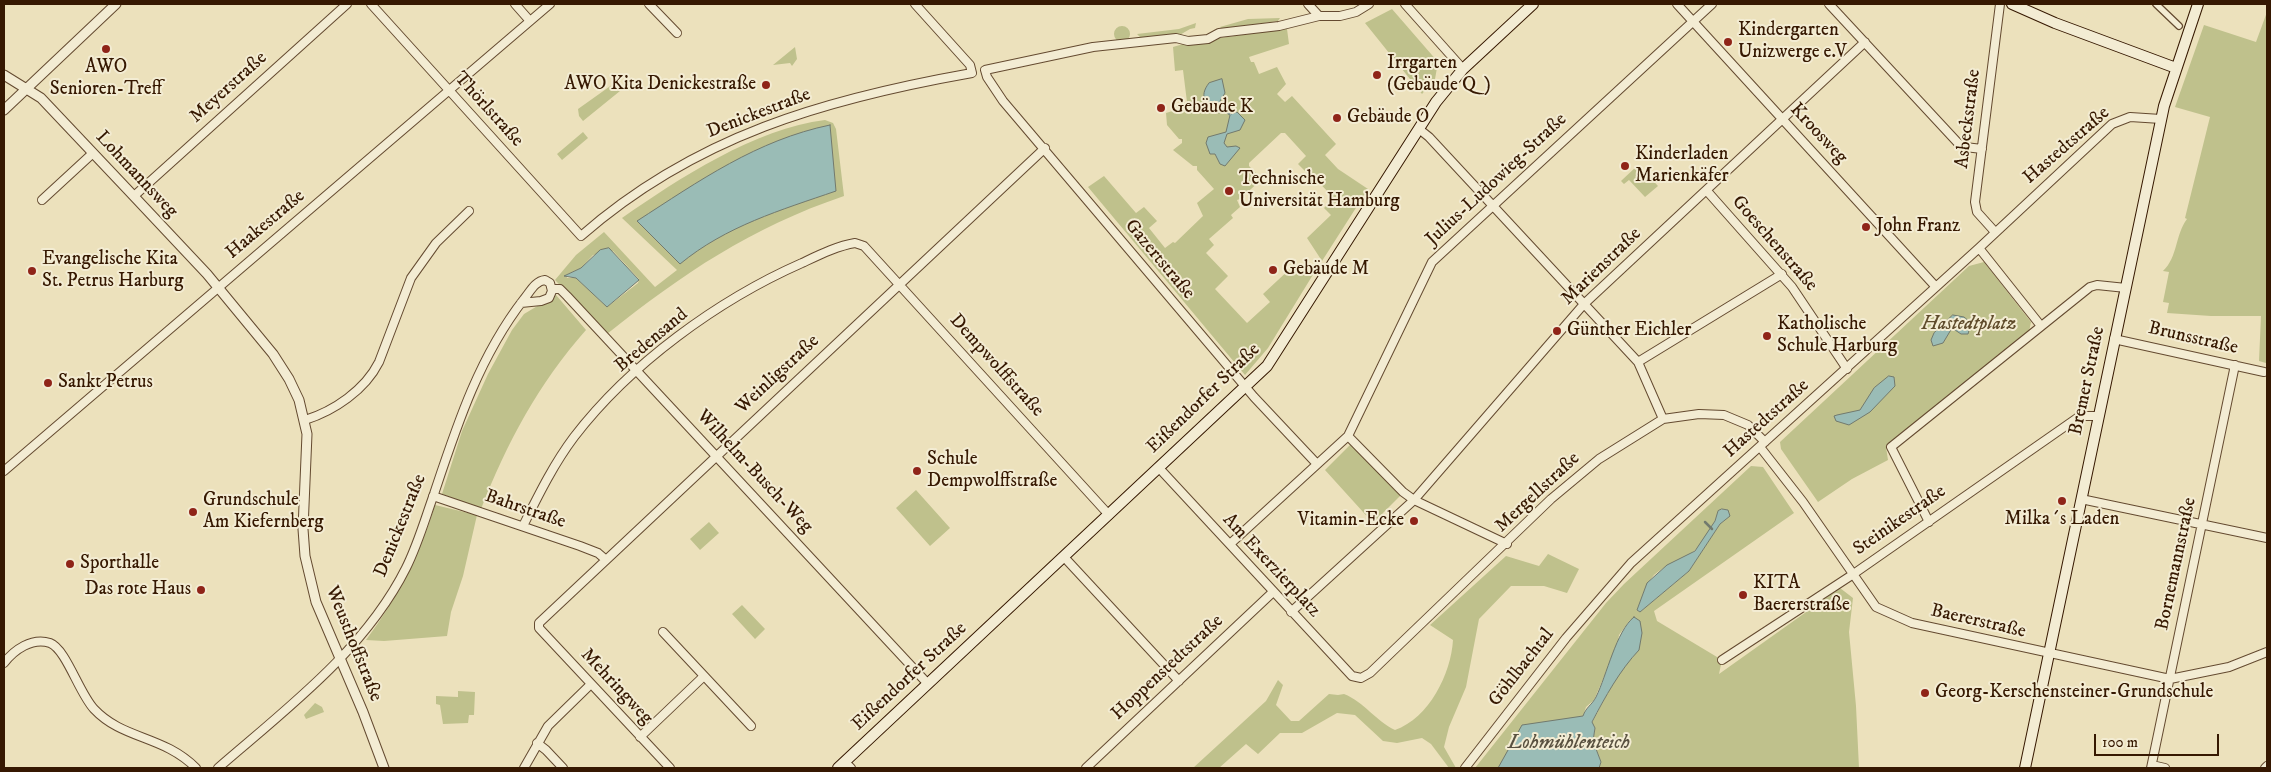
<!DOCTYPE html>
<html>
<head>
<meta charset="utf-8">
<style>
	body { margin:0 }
	#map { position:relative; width:2271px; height:772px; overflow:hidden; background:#ece1bc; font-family:"IM FELL DW Pica",serif }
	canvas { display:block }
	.frame { position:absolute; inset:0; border:5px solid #361801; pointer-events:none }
	.scale { position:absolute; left:2094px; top:734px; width:125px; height:22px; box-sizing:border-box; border:2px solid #361801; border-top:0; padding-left:6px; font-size:15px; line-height:18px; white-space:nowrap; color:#361801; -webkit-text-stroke:4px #f3ecd3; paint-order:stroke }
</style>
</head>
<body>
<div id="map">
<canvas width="2271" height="772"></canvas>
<div class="frame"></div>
<div class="scale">100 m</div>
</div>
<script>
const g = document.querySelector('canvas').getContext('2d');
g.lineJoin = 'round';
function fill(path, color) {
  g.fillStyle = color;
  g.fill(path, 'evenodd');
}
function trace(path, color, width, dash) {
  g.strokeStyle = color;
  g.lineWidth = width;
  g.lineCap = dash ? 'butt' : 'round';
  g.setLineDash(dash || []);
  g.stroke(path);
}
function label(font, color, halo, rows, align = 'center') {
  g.font = font + ' "IM FELL DW Pica",serif';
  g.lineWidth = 4;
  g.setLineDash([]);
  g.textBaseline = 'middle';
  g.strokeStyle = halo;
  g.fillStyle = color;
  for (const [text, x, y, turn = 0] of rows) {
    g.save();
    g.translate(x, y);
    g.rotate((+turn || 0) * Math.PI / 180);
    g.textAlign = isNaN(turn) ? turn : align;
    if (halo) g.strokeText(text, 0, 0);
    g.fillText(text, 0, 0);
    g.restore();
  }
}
const green = new Path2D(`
	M1392 9 1438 62 1435 79 1422 94 1365 23Z
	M2267 12V397L2266 363 2259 361 2261 316H2211L2167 313 2169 303 2163 302 2169 272 2163 271C2178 257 2175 235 2187 219L2185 218 2210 117 2175 107 2204 25 2256 42Z
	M1280 18 1278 21 1222 29 1220 27 1248 19Z
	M1196 23 1195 28 1190 29 1178 36 1142 39 1137 34 1179 29Z
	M1114 34a8 8 0 1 1 16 0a8 8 0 1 1-16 0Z
	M1287 29 1289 44 1249 57 1251 62H1254L1259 74 1277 67 1286 84 1277 94 1285 102 1292 96 1336 144 1325 155 1338 169 1368 189 1322 261 1307 238 1331 215 1324 208 1332 200V197L1328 196V192L1311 174 1309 175 1298 164 1306 156 1285 133H1281L1249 163V166L1262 179 1240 199 1237 200 1240 207 1231 215 1233 218 1209 239 1214 245 1206 253 1228 276 1215 289 1247 323 1270 302 1263 294 1292 267 1301 268 1314 273 1268 348 1245 375 1088 187 1104 176 1136 213 1144 207 1157 221 1149 228 1165 248 1173 242 1175 243 1203 216 1197 203 1214 189 1197 170V166H1193L1173 150 1182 143V139H1179L1167 125 1166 113 1179 109V104L1187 102 1183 70 1175 71 1173 47 1190 42Z
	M795 47 797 59 792 66 790 63 773 65Z
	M616 82 620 91 583 121 579 116 578 109Z
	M825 120 833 123 836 129 844 196C750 228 684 273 607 334L555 280 576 255 604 232 655 287 677 270 622 218C678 179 756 128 825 120ZM613 251 639 279 638 283 607 307 576 278H567L566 275 581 268 593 255Z
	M583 132 588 138 562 160 557 154Z
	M1638 165 1658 186 1645 197 1629 180 1624 184 1621 181Z
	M1984 262 2031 322 2029 332 1886 447 1888 460 1852 479 1818 502 1781 449 1780 442 1969 266Z
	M556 295 586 330C538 384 507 443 481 509L442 494 462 431 488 374 512 330 524 314Z
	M1352 443 1401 495 1373 523 1325 470Z
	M1751 466 1763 467 1794 513 1654 611 1657 621 1722 660 1719 674 1840 588 1853 598 1849 632 1856 706 1859 768H1599L1601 762 1593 741 1595 728 1592 723C1599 709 1623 662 1634 656L1640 621 1630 620 1619 635 1617 647 1594 700 1586 707 1583 716 1498 768H1475L1606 603 1624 584ZM1722 509 1728 510V517L1720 524 1689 571 1640 612 1637 610C1643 597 1644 586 1654 575 1666 564 1682 561 1694 551 1705 543 1715 524 1718 511Z
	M916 490 950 528 930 546 896 508Z
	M435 505 477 515 463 576 451 612 447 636 384 641 366 640C397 598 420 555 435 505Z
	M709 522 719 533 700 550 690 539Z
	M1548 554 1579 569 1567 593 1544 586H1511L1479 619 1466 687 1449 727 1444 747 1456 768H1449L1431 744 1422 738 1397 743 1383 741 1355 715 1337 713 1302 733H1280L1258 754 1246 744 1219 768H1193L1266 701 1278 680 1283 685 1276 705 1291 721H1299L1329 694 1338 695 1344 694C1364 702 1376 721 1395 730 1429 718 1451 674 1453 640L1430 625 1506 556 1539 566Z
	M742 605 765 629 755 639 732 614Z
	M458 691 475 692 474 715H469L468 723 443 724 440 705 436 704V696L458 697Z
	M315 703 322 707 324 712 306 719 304 715Z`);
const water = new Path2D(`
	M1222 79 1225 93 1220 101 1223 109 1231 114 1237 112 1245 120 1240 130 1227 134 1224 143 1227 147 1236 146 1240 148 1225 166 1220 164 1215 154H1210L1206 143 1208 137 1226 132 1230 115 1223 111 1219 113C1206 105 1198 97 1209 83Z
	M830 125 836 191C781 210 726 226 680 264L637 221C699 181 757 140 830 125Z
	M609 248 639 280 607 307 576 278 564 276 581 268 600 250Z
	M1953 315 1964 317 1971 323 1968 334H1961L1952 328 1943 343 1933 346 1931 340 1934 333Z
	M1889 376 1894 377 1895 386 1870 412 1849 425 1836 421 1834 416 1837 415 1860 410 1874 388Z
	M1722 509 1728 510 1730 516 1720 524 1689 571 1640 612 1637 610 1647 583 1667 565 1695 551 1715 521 1718 511Z
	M1634 617 1640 621 1642 633 1639 650C1620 670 1605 697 1592 722L1595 728 1593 741 1601 762 1599 768H1498L1522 725 1583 716C1586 707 1592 705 1596 697 1607 675 1616 631 1634 617Z`);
const stream = new Path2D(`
	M1705 522 1712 529`);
const pedestrian = new Path2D(`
	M2156 4 2179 26`);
const minor = new Path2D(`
	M371 4 581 236C695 136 825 99 972 73L970 65 915 4
	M515 4 530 21
	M649 4 677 33
	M1308 4 1319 16
	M1405 4 1463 69
	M1677 4 1936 287
	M1829 4 1958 143 1965 147 1982 149
	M1419 129 1429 137 1638 362 1663 419
	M1707 191 1792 287 1847 369
	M134 196 347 4
	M42 200 93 153
	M1995 232 1977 212 1975 202 2000 4
	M1979 248 2041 326
	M552 289H560L567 296 928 684
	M2114 339 2264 372
	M1638 362 1782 274
	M305 420C334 411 365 390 379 362L411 278 436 243 469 211
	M1348 436 1403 492 1414 500 1507 544
	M1760 447 1803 502 1876 607 1912 623 2170 679 2229 667 2267 652
	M1317 464 1254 397 1003 101 987 77 985 70 1093 47 1176 38 1188 41 1208 39 1219 33 1279 26 1319 16H1340L1356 12 1369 4
	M1159 468 1352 676 1361 678 1370 673 1551 499 1599 459 1663 419 1699 414 1724 415 1748 425 1765 442
	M4 471 550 4
	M433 496 580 546 598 553 605 559
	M2081 499 2267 538
	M1929 522 1891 447 2090 287 2097 285 2126 288
	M523 526C538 496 553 465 574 437 630 364 718 300 802 263 819 255 837 246 855 243L864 246 1109 515
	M1230 544 1348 436 1432 262 1712 4
	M1064 557 1179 681
	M1291 612 1414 500 1584 304 1865 42
	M663 632 751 726
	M1722 660 1852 575 2080 416H2098
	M4 663C14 650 32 637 50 643 66 649 79 693 94 709 123 740 163 735 196 768
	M640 737 704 676
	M537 743 546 750 563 768
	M845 762 851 768
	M2152 765 2165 768
	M218 768C286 709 365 650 406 568 418 544 425 519 434 494 457 425 479 357 524 299 530 292 535 281 545 280L550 283 552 291 549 298 541 301 521 303
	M524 768 548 726 591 684
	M670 768 539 628V623L1045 148
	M1086 768 1273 592
	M1465 768 1566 638 1631 563 1979 248 2112 124 2130 117 2161 119
	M2151 768 2235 365
	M2265 768 2267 766`);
const tertiary = new Path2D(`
	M4 75 41 98 128 190 207 274 273 354 289 379 299 400 307 434 303 529 305 556 316 602 363 712 384 768
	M4 110 116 4`);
const secondary = new Path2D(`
	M2012 4 2055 23 2176 68
	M838 768 1267 366 1436 102 1463 69 1533 4
	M2025 768 2164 106 2198 4`);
const markers = [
	[1728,42,5,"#8f2418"],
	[106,49,5,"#8f2418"],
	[1377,75,5,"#8f2418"],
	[766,85,5,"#8f2418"],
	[1161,108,5,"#8f2418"],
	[1337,118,5,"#8f2418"],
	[1625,166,5,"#8f2418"],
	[1229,191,5,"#8f2418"],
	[1866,227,5,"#8f2418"],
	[1273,270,5,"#8f2418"],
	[32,271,5,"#8f2418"],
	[1557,331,5,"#8f2418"],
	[1767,336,5,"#8f2418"],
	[48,383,5,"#8f2418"],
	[917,471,5,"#8f2418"],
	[2062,501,5,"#8f2418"],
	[193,512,5,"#8f2418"],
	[1414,521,5,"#8f2418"],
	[70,564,5,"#8f2418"],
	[201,590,5,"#8f2418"],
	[1743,595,5,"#8f2418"],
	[1925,693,5,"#8f2418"]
];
const poiNames = [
	["Kindergarten",1738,31],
	["Unizwerge e.V",1738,53],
	["Irrgarten",1387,64],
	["(Gebäude Q)",1387,86],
	["AWO",106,68,"center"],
	["Senioren-Treff",106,90,"center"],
	["AWO Kita Denickestraße",756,85,"right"],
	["Gebäude K",1171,108],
	["Gebäude O",1347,118],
	["Kinderladen",1635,155],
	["Marienkäfer",1635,177],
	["Technische",1239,180],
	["Universität Hamburg",1239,202],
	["John Franz",1876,227],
	["Evangelische Kita",42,260],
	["St. Petrus Harburg",42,282],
	["Gebäude M",1283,270],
	["Katholische",1777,325],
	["Schule Harburg",1777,347],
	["Günther Eichler",1567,331],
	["Sankt Petrus",58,383],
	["Schule",927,460],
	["Dempwolffstraße",927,482],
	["Grundschule",203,501],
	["Am Kiefernberg",203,523],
	["Milka´s Laden",2062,520,"center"],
	["Vitamin-Ecke",1404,521,"right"],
	["Sporthalle",80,564],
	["KITA",1753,584],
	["Baererstraße",1753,606],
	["Das rote Haus",191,590,"right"],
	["Georg-Kerschensteiner-Grundschule",1935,693]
];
const streetNames = [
	["Meyerstraße",229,88,-42],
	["Thörlstraße",488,110,48],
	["Denickestraße",759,114,-21],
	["Asbeckstraße",1969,119,-83],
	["Kroosweg",1818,134,47],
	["Hastedtstraße",2067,146,-41],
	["Lohmannsweg",136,175,47],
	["Julius-Ludowieg-Straße",1497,180,-43],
	["Haakestraße",266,225,-40],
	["Goeschenstraße",1774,244,49],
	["Gazertstraße",1159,260,50],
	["Marienstraße",1602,267,-44],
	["Brunsstraße",2193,339,13],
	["Bredensand",652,341,-40],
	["Dempwolffstraße",996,366,48],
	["Weinligstraße",778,375,-43],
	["Bremer Straße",2088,381,-78],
	["Eißendorfer Straße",1204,399,-44],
	["Hastedtstraße",1767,419,-42],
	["Wilhelm-Busch-Weg",754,472,47],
	["Mergellstraße",1538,493,-43],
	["Bahrstraße",525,510,19],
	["Steinikestraße",1900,521,-35],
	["Denickestraße",401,526,-68],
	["Bornemannstraße",2177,564,-78],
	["Am Exerzierplatz",1271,566,47],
	["Baererstraße",1978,622,13],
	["Weusthoffstraße",353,644,68],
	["Hoppenstedtstraße",1168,668,-43],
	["Göhlbachtal",1522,668,-52],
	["Eißendorfer Straße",910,677,-43],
	["Mehringweg",616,687,47]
];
const parkNames = [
	["Hastedtplatz",1969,325]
];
const waterNames = [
	["Lohmühlenteich",1569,744]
];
fill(green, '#bfc18c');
fill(water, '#9abcb6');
trace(water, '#727a6e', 1);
trace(stream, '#727a6e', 2.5);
trace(pedestrian, '#644a30', 8);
trace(minor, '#644a30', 10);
trace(tertiary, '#644a30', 11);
trace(secondary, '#361801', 12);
trace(pedestrian, '#f3ecd3', 5.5);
trace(minor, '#f3ecd3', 8);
trace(tertiary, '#f3ecd3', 9);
trace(secondary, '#f3ecd3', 10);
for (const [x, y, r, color] of markers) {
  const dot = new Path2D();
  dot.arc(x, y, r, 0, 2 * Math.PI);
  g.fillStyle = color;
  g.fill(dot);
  trace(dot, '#f3ecd3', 2);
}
label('19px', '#361801', '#f3ecd3', poiNames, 'left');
label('19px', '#361801', '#f3ecd3', streetNames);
label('italic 19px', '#5f4b2b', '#f3ecd3', parkNames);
label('italic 20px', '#595140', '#f3ecd3', waterNames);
</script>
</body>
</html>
